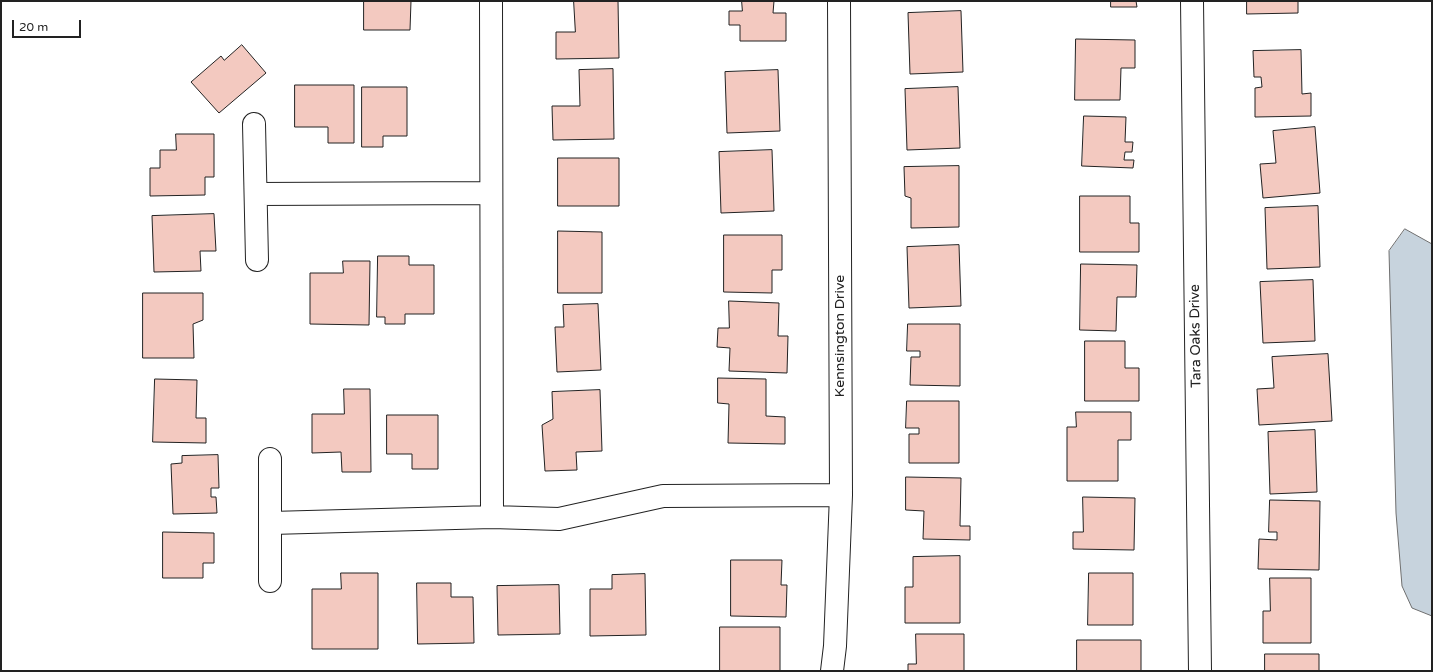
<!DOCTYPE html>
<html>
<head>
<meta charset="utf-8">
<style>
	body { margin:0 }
	#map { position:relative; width:1433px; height:672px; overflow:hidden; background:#fff; font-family:"Varela Round",sans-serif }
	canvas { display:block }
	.frame { position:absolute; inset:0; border:2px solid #222; pointer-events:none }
	.scale { position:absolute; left:12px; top:20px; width:69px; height:18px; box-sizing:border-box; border:2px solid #222; border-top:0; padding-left:5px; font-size:12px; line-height:14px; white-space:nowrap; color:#222; -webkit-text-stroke:3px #fff; paint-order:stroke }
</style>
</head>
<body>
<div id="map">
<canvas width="1433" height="672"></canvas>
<div class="frame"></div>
<div class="scale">20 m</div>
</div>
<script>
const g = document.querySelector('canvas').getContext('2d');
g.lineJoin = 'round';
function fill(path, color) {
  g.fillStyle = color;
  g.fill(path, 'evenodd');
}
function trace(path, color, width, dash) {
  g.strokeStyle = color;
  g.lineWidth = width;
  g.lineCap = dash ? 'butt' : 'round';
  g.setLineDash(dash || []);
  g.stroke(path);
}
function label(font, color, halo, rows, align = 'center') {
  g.font = font + ' "Varela Round",sans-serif';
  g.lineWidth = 3;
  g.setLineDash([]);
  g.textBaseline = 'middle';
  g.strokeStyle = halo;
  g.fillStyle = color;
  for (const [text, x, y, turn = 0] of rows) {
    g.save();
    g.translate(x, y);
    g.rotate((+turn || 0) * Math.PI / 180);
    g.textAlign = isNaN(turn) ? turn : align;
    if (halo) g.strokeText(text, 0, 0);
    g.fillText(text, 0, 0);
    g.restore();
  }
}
const water = new Path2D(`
	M1405 229 1432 244V616L1412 608 1402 586 1396 513 1389 251Z`);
const building = new Path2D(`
	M364 1H411L410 30H364Z
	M574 1H618L619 58 556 59V32H575Z
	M742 1H774L773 13H786V41H740V25H729V11H742Z
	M1111 1H1136L1137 7H1111Z
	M1247 1H1298V13L1247 14Z
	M961 11 963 72 910 74 908 13Z
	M1076 39 1135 40V68H1121L1120 100H1075Z
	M242 45 266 73 219 113 191 82 221 56 224 60Z
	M1301 50 1302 94 1311 93V116L1255 117V88L1262 87 1261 77H1254L1253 51Z
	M613 69 614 139 553 140 552 106H580L579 70Z
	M778 70 780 131 727 133 725 72Z
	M295 85H354V143H328V127H295Z
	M362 87H407V136H383V147H362Z
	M958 87 960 148 907 150 905 89Z
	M1084 116 1126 117 1125 142H1133L1132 152H1125L1124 160H1134L1133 168 1082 166Z
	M1315 127 1320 193 1263 198 1260 164 1276 163 1273 131Z
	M176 134H214V177H205V195L150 196V168H160V150H176Z
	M772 150 774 211 721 213 719 152Z
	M558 158H619V206H558Z
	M959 166V227L911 228V198L905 196 904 167Z
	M1080 196H1130V223H1139V252H1080Z
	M1318 206 1320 267 1267 269 1265 208Z
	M214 214 216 251H200L201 271 154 272 152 216Z
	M558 231 602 232V293H558Z
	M724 235H782V270H772V293L724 292Z
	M959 245 961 306 909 308 907 247Z
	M378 256H409V265H434V314H405V324H385V317H377Z
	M343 261H370L369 325 310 324V273H343Z
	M1081 264 1137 265 1136 297H1117L1116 331 1080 330Z
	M1313 280 1315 341 1263 343 1260 282Z
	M143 293H203V320L193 324 194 358H143Z
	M729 301 779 303 778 336H788L787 373 729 371 730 348 717 347 718 328H729Z
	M598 304 601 370 557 372 555 327H564L563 305Z
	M908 324H960V386L910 385 911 357H920V351H907Z
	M1085 341H1125V368H1139V401H1085Z
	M1328 354 1332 421 1259 425 1257 389 1274 388 1272 357Z
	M718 378 766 379V416L785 417V444L728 443 729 404 718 403Z
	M155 379 197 380 196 418H206V443L153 442Z
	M344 389H370L371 472H342L341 452 312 453V414H344Z
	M600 390 602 451 576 452 577 470 545 471 542 425 553 419 552 392Z
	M907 401H959V463H909V434H919V428H906Z
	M1076 412H1131V440H1118V481H1067V427H1076Z
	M387 415H438V469H412V454H387Z
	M1315 430 1317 492 1270 494 1268 432Z
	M218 455 219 488H211V497H216L217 513 173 514 171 464 182 463V456Z
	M906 477 961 478 960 526H970V540L923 539 924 511 906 510Z
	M1083 497 1135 498 1134 550 1073 549V532H1083Z
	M1270 500 1320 501 1319 570 1258 569 1259 539 1277 540V532H1269Z
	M163 532 214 533V563H203V578H163Z
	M960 556V623H905V587H913V557Z
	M731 560H782L781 585H787L786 617 731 616Z
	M341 573H378V649H312V589H341Z
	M1089 573H1133V625H1088Z
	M645 574 646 635 590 636V589H612V575Z
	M1270 578H1311V643H1263V611H1270Z
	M417 583H451V597H473L474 643 418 644Z
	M559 585 560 634 498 635 497 586Z
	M720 627H780V671H720Z
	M916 634H964V671H908V664H916Z
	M1077 640H1141V671H1077Z
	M1265 654H1319V671H1265Z`);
const minor = new Path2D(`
	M491 1 492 517
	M1192 1 1200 671
	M254 124 257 260
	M256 194 491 193
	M271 523 492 517 559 519 663 496 841 495
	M270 581V459
	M832 671 835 646 841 495 839 1`);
const streetNames = [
	["Kennsington Drive",840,336,-90],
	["Tara Oaks Drive",1196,336,-91]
];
fill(water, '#c7d3dd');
trace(water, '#6f6f6f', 1);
fill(building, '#f3c9c0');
trace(building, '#222', 1);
trace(minor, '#222', 24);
trace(minor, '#fff', 22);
label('14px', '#222', '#fff', streetNames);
</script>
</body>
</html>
